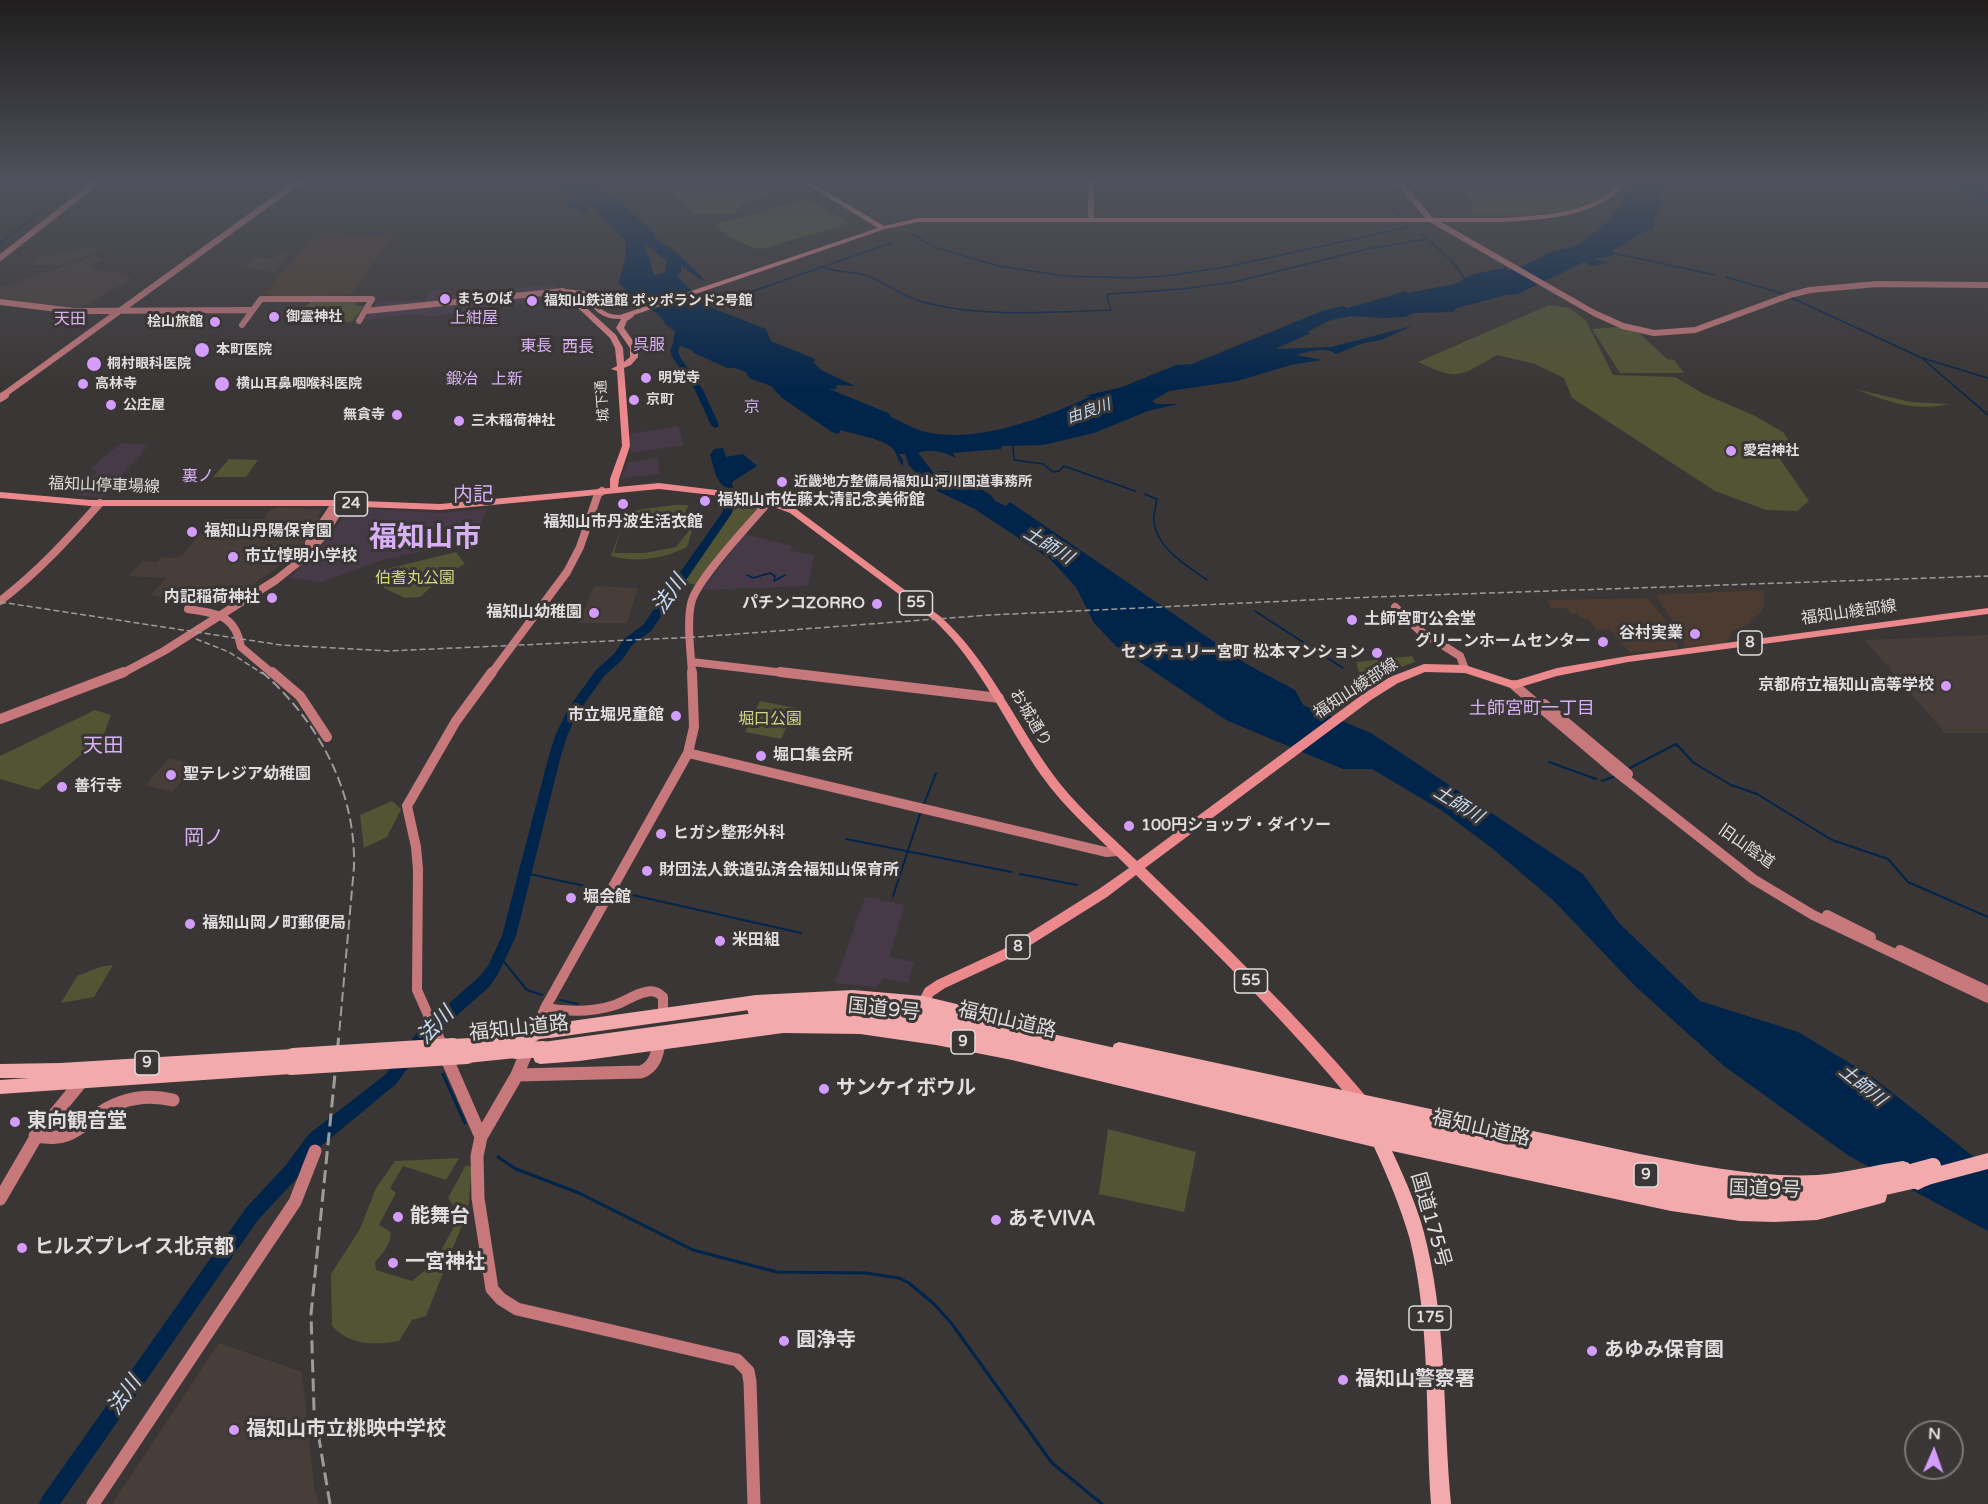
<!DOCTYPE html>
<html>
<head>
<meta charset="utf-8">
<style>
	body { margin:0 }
	#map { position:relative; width:1988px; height:1504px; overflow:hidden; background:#3a3635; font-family:"Varela Round",sans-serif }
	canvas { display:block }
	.north { position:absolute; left:1904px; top:1420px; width:60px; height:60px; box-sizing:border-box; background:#3a3635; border:2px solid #7c7978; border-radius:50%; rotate:2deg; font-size:16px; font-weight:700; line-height:24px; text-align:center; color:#dfdddd }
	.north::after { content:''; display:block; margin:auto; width:21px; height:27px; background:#d49cfc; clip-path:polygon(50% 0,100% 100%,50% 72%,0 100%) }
</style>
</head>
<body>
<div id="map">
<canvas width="1988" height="1504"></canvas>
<div class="north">N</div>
</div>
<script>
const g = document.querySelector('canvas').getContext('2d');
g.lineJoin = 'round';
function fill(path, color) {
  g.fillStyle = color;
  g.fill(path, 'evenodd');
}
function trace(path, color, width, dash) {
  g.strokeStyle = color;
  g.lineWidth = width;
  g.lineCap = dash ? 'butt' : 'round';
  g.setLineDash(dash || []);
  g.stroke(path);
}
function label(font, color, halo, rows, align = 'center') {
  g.font = font + ' "Varela Round","Noto Sans JP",sans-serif';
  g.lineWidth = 6;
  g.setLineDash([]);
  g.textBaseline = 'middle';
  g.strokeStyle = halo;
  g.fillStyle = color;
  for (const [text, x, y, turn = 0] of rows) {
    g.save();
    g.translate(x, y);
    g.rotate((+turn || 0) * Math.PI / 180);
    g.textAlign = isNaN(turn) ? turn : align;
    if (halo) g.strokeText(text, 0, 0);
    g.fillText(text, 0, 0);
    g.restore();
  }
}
const commercial = new Path2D(`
	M556 284 558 299 540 301 539 305 529 304V302L441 315 423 317V314H414L364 320 377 302 425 300 430 291 449 290V296Z
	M678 426 684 445 631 453 630 434Z
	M121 443 149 445 102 498 76 495 82 490 80 485 98 471 90 469Z
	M658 458 660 474 621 478 628 462Z
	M357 508 440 513 487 509 479 529V548L463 544 452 545 382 560 322 582 289 578 324 543 346 513Z
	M745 534 792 546 790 550 814 556 808 586 702 590Z
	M865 897 905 905 889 957 914 962 908 983 884 978 876 987 835 983Z`);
const industrial = new Path2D(`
	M393 235 351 295 273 297 265 293 311 239Z
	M1762 590 1764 592V607L1760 613 1746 626 1733 631 1726 643 1689 647H1685L1678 629 1655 595Z
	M1648 598 1670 626 1678 648 1630 653 1609 629 1597 630 1587 619H1582L1577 613 1571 614 1566 608H1551L1547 600Z`);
const built = new Path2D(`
	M93 246 100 251 61 265H30L43 254 48 257 63 252 68 254Z
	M293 250 275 272 238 267 257 257 272 259Z
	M96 255 103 260 89 265 97 270 125 274 131 279 79 309 0 298V288Z
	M281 507 321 510 317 517H321L304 543 279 566 245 590 213 587 204 591 197 607 194 606 151 595 166 578 128 576 143 561 157 562 162 557 175 558 183 555 207 525 222 519H264L270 510Z
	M594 586 638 588 627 623H578Z
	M1988 635V733H1945L1865 640Z
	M169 758 197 765 172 792 146 785Z
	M219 1343 302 1372 314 1488 319 1504H112Z`);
const green = new Path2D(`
	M657 182H766L764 186 767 187V198L745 202 740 205 735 215 695 214Z
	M1444 182H1618C1613 187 1607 193 1600 197 1566 218 1512 216 1473 215L1470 197Z
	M807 199 850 223 761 249C743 246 728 236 714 225Z
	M311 301H358L355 306H364L353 321 349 322 291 324Z
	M1549 305 1570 308 1586 321 1613 375 1675 377 1704 394 1755 416 1783 432 1789 441 1779 458 1809 501 1797 511 1766 510 1715 491 1572 398 1564 378 1535 364 1497 355C1458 377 1459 381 1418 362Z
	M1618 327 1639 333 1667 359 1674 360 1684 373H1620L1592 329Z
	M1855 389 1911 402 1950 404C1912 412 1890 402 1855 389Z
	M229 459 258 460 246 477H213Z
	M735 499 753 502 757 508 695 585 684 582 732 510Z
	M674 505H689L684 514 645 516 639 518 633 524 622 526 626 514 630 511Z
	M690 517H693L692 531 687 547C664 559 635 563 611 556L621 529 614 553H645L676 547 688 532Z
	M456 552 465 564 442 577 420 597 405 598 384 588 386 569Z
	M1412 656 1415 662 1384 673 1363 687 1356 662Z
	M760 701 796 708 781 739 745 732Z
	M95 710 111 715 103 737 38 790 0 779V756Z
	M392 801 401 809 387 837 364 848 360 815Z
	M113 965 94 997 61 1003 77 976C92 971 95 967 113 965Z
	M1108 1129 1196 1152 1184 1212 1099 1194Z
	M459 1158 446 1180 403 1166 390 1188 396 1193 379 1225 391 1232C390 1246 383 1253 375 1262L376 1270 412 1281 435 1262 460 1215 448 1198 466 1165 472 1167 468 1210 426 1316 412 1320 399 1341C375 1345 350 1346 332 1326L331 1274 360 1229 376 1188 395 1161Z`);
const water = new Path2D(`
	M554 182 592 183 623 205 651 230 657 239 678 254 706 281 699 279 681 265V272L677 276 697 296 695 299 715 309 766 329 771 341 815 359 814 363 821 370 855 386 836 385 837 389H829L888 413 891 417C902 422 914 429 925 432 977 444 1045 418 1091 396H1084L1122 387 1176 365 1192 364 1322 311 1342 306 1348 308 1406 291 1407 293 1455 284 1471 275 1507 267 1506 271 1524 266 1553 251 1574 247 1587 238 1609 221 1636 182H1659L1662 189 1658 193 1662 204 1655 218 1653 229C1635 233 1630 244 1613 250L1615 255 1594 259 1609 263 1592 266 1584 262 1518 294 1506 295 1457 308 1453 312 1415 313 1405 317 1387 318 1351 316 1331 320 1307 332 1311 333 1275 349 1331 347 1412 326 1381 340 1364 343 1336 354C1325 346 1310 351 1296 355L1322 360 1291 365 1237 381 1169 391 1152 401 1156 404H1178L1148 411 1094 433 1043 445 1002 446 1001 449 953 453 956 458C944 452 931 448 918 453L933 472 948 471 991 495 995 501 1006 506 1010 502 1248 665 1295 690 1303 705 1371 733 1583 874 1619 923 1700 1001 1798 1032 1871 1076 1988 1168V1231L1849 1156 1724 1066 1635 986 1553 900 1493 849 1441 810 1372 769H1343L1226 720 1116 646 1094 623 1076 587 1049 558 973 508 937 491 909 466 905 454H899L903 460V466C897 460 898 456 894 450 886 439 853 434 840 430L839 434 832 432 782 398 771 386 749 378 746 372 735 368H727L692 352 694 351 673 343 675 331 666 325 660 316 644 304 639 303 619 283 626 255 625 240 595 210 586 203 577 200 578 204 588 208V213H581L577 207 566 210 567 201 572 200 574 196ZM644 243 667 261 665 267 666 270 661 274 654 275Z
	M1942 182H1971L1988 189V203Z
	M723 448 726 457 743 454 757 466 732 482 733 488C716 489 715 469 710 455L714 449Z`);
const streamFar2 = new Path2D(`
	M813 182 836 192
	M1385 182 1382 188 1388 203 1400 215
	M912 234 934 247 998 266 1065 276 1133 278 1166 276 1226 267 1409 227 1405 222
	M1421 234 1452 261 1466 281
	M0 243 80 182
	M1613 253 1715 275
	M821 266C835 274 855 270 870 277 889 285 903 297 923 302 981 318 1052 312 1111 310L1107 296 1109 294 1182 289 1234 282 1367 249 1427 239
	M1726 277 1781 293 1922 358 1988 378
	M697 301 736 297 891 243
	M1924 360 1988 415
	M1013 445 1014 460 1043 464 1053 472 1059 471 1064 466 1135 491
	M1144 494 1157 499C1156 506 1153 515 1154 522 1157 549 1188 566 1207 580
	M747 575 753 578 770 573 775 576 774 581 785 575
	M1255 611 1343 668`);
const streamFar1 = new Path2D(`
	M1549 762 1596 779
	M1628 769 1676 744 1694 763 1731 785 1757 794 1832 840 1888 859 1908 882 1988 917
	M1602 781 1615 776
	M924 804 936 773
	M846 839 1011 872
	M525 873 608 891
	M1020 874 1077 885
	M619 892 801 933
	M893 896 921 811
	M500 957 527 990 542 995
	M560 1000 578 1004`);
const stream = new Path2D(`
	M443 1074 465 1123
	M498 1157 516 1169 579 1193 693 1250 777 1272 866 1273 899 1278 909 1283 934 1304 952 1324 1052 1463 1102 1504`);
const river = new Path2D(`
	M679 328 686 330 678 351 680 357 703 390 719 425 718 427 715 428 711 425 695 390 672 357 670 351Z
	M731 497 736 500 732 513 651 631 632 645 622 660 604 676 577 714 567 736 560 759 516 936 498 974 489 987 429 1040 396 1084 321 1146 298 1177 258 1220 60 1504H39L42 1497 246 1208 286 1165 309 1134 386 1074 419 1030 479 977 488 966 502 936 548 759 555 736 568 709 596 670 614 654 624 639 643 625 722 513 728 498Z`);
const secondaryFar3 = new Path2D(`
	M1091 182V218
	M1399 182 1430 219 1594 313 1623 326 1654 333 1695 330 1790 295 1810 290 1877 284 1988 285
	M0 258 97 182
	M0 302 74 311 251 310
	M366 311 563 291
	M242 325 261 299H372L359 321
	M2 396 298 182`);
const secondaryFar2 = new Path2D(`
	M0 398 5 395
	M309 543 336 503
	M0 601C38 572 68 539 100 503
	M1395 607 1420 631 1460 656 1465 669
	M188 609C217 614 235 614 241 647L273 674
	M692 662 793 674
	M121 674 164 651 276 580 301 560 323 536 343 503
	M491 674 567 572 580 547 598 494 602 491
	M692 674C691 653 686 619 692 600 700 576 751 523 769 501`);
const secondaryFar1 = new Path2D(`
	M272 672 300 696 327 737
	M780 672 999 698
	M1514 685 1613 769 1753 879 1813 915 1988 998
	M1544 704 1628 774
	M0 719 124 672
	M688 753 1106 852 1118 851
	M1827 915 1871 937
	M1900 950 1988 991
	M545 1008C568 1012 593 1012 615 1005 626 1001 635 994 646 992 653 990 658 992 663 997V1014
	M437 1035 417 990 418 869 416 847 407 806 456 721 492 672
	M533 1035 545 1008 688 753 694 727 692 672`);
const secondary = new Path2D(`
	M436 1034 481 1137
	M533 1036 534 1034
	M528 1049 517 1075 481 1137 477 1156 478 1198 492 1289 501 1299 517 1309 737 1360 748 1371 750 1382 754 1504
	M517 1075 641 1072C654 1067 657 1056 659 1043
	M35 1136C46 1137 57 1139 67 1135 78 1131 86 1123 94 1117 118 1099 144 1093 173 1100
	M0 1199 36 1137 82 1081
	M93 1504 295 1202 315 1151`);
const primary = new Path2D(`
	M803 182H810L884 226 918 218H1502C1545 215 1590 214 1622 182H1628C1596 218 1547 219 1502 222H918L885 229 634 315 633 317 627 321 624 328 638 348V357L631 365 624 368 630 446 619 479 618 487 659 483 757 495 796 509 941 617C988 660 1013 718 1049 769 1073 804 1107 832 1137 861L1363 694 1390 677 1424 664 1465 665 1514 681 1557 668 1628 656 1988 608V614L1628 662 1557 676 1514 689 1465 673 1425 672 1398 683 1371 700 1145 868C1221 941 1296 1014 1364 1094L1366 1099 1364 1104 1359 1105 1354 1104C1287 1022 1212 949 1136 875L1107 897 1010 958 945 988 933 996 925 1011 921 1013 917 1011 915 1007 925 988 937 980 1002 950 1099 889 1129 868C1099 838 1065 809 1041 775 1005 723 981 665 935 621L790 513 756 500 659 489 440 510 336 506H90L0 498V492L90 500H336L440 504 610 488V479L622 446 617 371 611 369 617 366 615 348 610 338 560 291 563 289 584 291C598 303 600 315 620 315L878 228ZM570 293 580 294C596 308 597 319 621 319L616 328 630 348V357L624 362 623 348 616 335Z`);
const highway = new Path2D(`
	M853 990 923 996 1032 1022 1037 1024 1039 1029 1037 1034 1032 1036 923 1010 853 1004 756 1009 550 1038 545 1036 543 1031 545 1026 550 1024 756 995Z
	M754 1013 759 1015 760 1022C858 1009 957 1034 1052 1055 1158 1079 1264 1105 1370 1130L1376 1127 1382 1130 1383 1134C1437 1145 1491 1155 1544 1167 1628 1186 1731 1216 1817 1204 1838 1201 1859 1194 1879 1188L1885 1190 1887 1196 1885 1202 1879 1204 1817 1220 1774 1222 1740 1221 1671 1211 1392 1151C1406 1181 1420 1212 1427 1245 1447 1330 1443 1418 1451 1504H1431C1425 1417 1431 1326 1410 1240 1401 1208 1388 1177 1374 1147L1012 1060 936 1045 860 1034 783 1033 579 1061 540 1064 535 1062 533 1057 537 1051 538 1044 543 1042Z
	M519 1035 524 1037 526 1042 522 1048 523 1051 521 1056 516 1058 467 1063 462 1061 460 1056 461 1052 448 1051 446 1046 448 1041 453 1039Z
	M1119 1042 1640 1154C1698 1165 1758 1178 1817 1175 1846 1173 1874 1165 1903 1161L1909 1163 1911 1169 1909 1175 1903 1177C1874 1181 1846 1189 1817 1191 1758 1194 1698 1181 1640 1170L1119 1056 1114 1054 1112 1049 1114 1044Z
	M293 1049 298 1051 300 1056 296 1062 298 1067 296 1072 291 1074 0 1094V1080L29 1078H0V1064L60 1063Z
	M1988 1153V1169L1928 1185 1918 1190 1912 1188 1910 1182 1912 1176 1925 1170Z`);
const railFar2 = new Path2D(`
	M0 602 281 645 388 651 697 637 990 615 1372 597 1988 576
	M196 639 229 652 263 674`);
const railFar1 = new Path2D(`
	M262 672C318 721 356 790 354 867L339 1035`);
const rail = new Path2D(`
	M330 1504 314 1409 311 1314 339 1034`);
const highwayBridgeFar1 = new Path2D(`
	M754 1010C851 1001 928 1014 1022 1035
	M754 1020C829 1013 901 1018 975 1035
	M522 1035 550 1031`);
const highwayBridge = new Path2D(`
	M969 1034 1661 1191 1719 1201 1810 1204 1925 1178
	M1016 1034 1648 1175C1700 1185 1754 1198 1807 1194 1850 1191 1892 1177 1933 1166
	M522 1035 532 1034
	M516 1051 543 1049
	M293 1056 453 1046
	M291 1067 467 1056`);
const markers = [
	[445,299,6,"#d49cfc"],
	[532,301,6,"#d49cfc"],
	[274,317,6,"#d49cfc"],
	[215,322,6,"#d49cfc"],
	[202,350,8,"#d49cfc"],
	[94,364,8,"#d49cfc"],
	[646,378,6,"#d49cfc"],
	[83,384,6,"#d49cfc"],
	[222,384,8,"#d49cfc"],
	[634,400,6,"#d49cfc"],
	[111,405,6,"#d49cfc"],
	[397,415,6,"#d49cfc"],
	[459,421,6,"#d49cfc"],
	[1731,451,6,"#d49cfc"],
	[782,482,6,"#d49cfc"],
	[705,501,6,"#d49cfc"],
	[623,504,6,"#d49cfc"],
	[192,532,6,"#d49cfc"],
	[233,557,6,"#d49cfc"],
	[272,598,6,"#d49cfc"],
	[877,604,6,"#d49cfc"],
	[594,613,6,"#d49cfc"],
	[1352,620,6,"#d49cfc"],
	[1695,634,6,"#d49cfc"],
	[1603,642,6,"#d49cfc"],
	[1377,653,6,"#d49cfc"],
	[1946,686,6,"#d49cfc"],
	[676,716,6,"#d49cfc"],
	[761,756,6,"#d49cfc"],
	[171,775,6,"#d49cfc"],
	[62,787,6,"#d49cfc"],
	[1129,826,6,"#d49cfc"],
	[661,834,6,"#d49cfc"],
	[647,871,6,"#d49cfc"],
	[571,898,6,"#d49cfc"],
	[190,924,6,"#d49cfc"],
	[720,941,6,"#d49cfc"],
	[824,1089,6,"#d49cfc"],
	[15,1122,6,"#d49cfc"],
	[398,1217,6,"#d49cfc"],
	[996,1220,6,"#d49cfc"],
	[22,1248,6,"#d49cfc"],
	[393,1263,6,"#d49cfc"],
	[784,1341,6,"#d49cfc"],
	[1592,1351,6,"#d49cfc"],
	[1343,1380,6,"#d49cfc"],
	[234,1430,6,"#d49cfc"]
];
const farPoinames = [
	["まちのば",457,299],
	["福知山鉄道館 ポッポランド2号館",544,301],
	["御霊神社",286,317],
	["桧山旅館",203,322,"right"],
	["本町医院",216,350],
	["桐村眼科医院",107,364],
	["明覚寺",658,378],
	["高林寺",95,384],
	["横山耳鼻咽喉科医院",236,384],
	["京町",646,400],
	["公庄屋",123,405],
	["無貪寺",385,415,"right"],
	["三木稲荷神社",471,421],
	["愛宕神社",1743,451],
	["近畿地方整備局福知山河川国道事務所",794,482]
];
const farStreetnames = [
	["城下通",603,401,-94]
];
const farWaternames = [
	["由良川",1089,412,-19]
];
const shields = [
	[351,504,33],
	[916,603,33],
	[1750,643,24],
	[1018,947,24],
	[1251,981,33],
	[963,1042,24],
	[147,1063,24],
	[1646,1175,24],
	[1430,1318,42]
];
const shieldNames = [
	["24",351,504],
	["55",916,603],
	["8",1750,643],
	["8",1018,947],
	["55",1251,981],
	["9",963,1042],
	["9",147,1063],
	["9",1646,1175],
	["175",1430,1318]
];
const farQuarternames = [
	["上紺屋",474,319],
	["天田",70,320],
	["呉服",649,346],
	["東長",536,347],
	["西長",578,348],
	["鍛冶",462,380],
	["上新",507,380],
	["京",752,408],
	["裏ノ",198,477]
];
const streetNames = [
	["福知山停車場線",104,486,2],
	["福知山綾部線",1849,613,-8],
	["福知山綾部線",1356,689,-33],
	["お城通り",1030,718,59],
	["旧山陰道",1746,847,35]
];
const poiNames = [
	["福知山市佐藤太清記念美術館",717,501],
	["福知山市丹波生活衣館",623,523,"center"],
	["福知山丹陽保育園",204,532],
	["市立惇明小学校",245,557],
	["内記稲荷神社",260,598,"right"],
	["パチンコZORRO",865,604,"right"],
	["福知山幼稚園",582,613,"right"],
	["土師宮町公会堂",1364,620],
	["谷村実業",1683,634,"right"],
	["グリーンホームセンター",1591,642,"right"],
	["センチュリー宮町 松本マンション",1365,653,"right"],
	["京都府立福知山高等学校",1934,686,"right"],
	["市立堀児童館",664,716,"right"],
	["堀口集会所",773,756],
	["聖テレジア幼稚園",183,775],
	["善行寺",74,787],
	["100円ショップ・ダイソー",1141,826],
	["ヒガシ整形外科",673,834],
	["財団法人鉄道弘済会福知山保育所",659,871],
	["堀会館",583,898],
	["福知山岡ノ町郵便局",202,924],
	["米田組",732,941]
];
const parkNames = [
	["伯耆丸公園",415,579],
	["堀口公園",770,720]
];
const waterNames = [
	["土師川",1048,546,32],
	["土師川",1458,805,32],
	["土師川",1862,1086,39]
];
const neighbourhoodNames = [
	["土師宮町一丁目",1532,709]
];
const quarterNames = [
	["内記",473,496],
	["天田",103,747],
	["岡ノ",204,839]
];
const nearStreetnames = [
	["国道9号",884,1010,6],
	["福知山道路",1007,1021,13],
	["福知山道路",519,1029,-6],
	["福知山道路",1481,1129,13],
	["国道9号",1765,1190,2],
	["国道175号",1430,1220,74]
];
const nearPoinames = [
	["サンケイボウル",836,1089],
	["東向観音堂",27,1122],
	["能舞台",410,1217],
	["あそVIVA",1008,1220],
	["ヒルズプレイス北京都",34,1248],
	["一宮神社",405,1263],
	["圓浄寺",796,1341],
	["あゆみ保育園",1604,1351],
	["福知山警察署",1355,1380],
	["福知山市立桃映中学校",246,1430]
];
const nearWaternames = [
	["法川",670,595,-55],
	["法川",436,1026,-46],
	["法川",125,1396,-55]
];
const townNames = [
	["福知山市",425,539]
];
fill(commercial, '#473a48');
fill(industrial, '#4c3b30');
fill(built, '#473e3a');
fill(green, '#525433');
fill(water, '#00244a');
trace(streamFar2, '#00244a', 1.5);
trace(streamFar1, '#00244a', 2);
trace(stream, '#00244a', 3);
fill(river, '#00244a');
trace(secondaryFar3, '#c6787b', 6);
trace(secondaryFar2, '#c6787b', 8);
trace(secondaryFar1, '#c6787b', 10);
trace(secondary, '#c6787b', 13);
fill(primary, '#ec898d');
fill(highway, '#f2aaac');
trace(railFar2, '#9e9b9b', 1.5, [6, 3]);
trace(railFar1, '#9e9b9b', 2, [10, 4.5]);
trace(rail, '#9e9b9b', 3, [13, 6]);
trace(highwayBridgeFar1, '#f2aaac', 13);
trace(highwayBridge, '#f2aaac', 16);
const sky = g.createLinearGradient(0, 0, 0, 393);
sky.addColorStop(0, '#201e1d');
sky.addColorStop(0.46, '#4f525c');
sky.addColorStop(1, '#4f525c00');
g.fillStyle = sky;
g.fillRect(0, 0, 1988, 393);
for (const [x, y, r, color] of markers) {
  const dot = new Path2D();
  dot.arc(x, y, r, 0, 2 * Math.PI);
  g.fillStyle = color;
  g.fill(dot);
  trace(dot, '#3a3635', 2);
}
label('bold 14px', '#dfdddd', '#3a3635', farPoinames, 'left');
label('14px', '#dfdddd', '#3a3635', farStreetnames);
label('italic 15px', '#c3daf5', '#3a3635', farWaternames);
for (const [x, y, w] of shields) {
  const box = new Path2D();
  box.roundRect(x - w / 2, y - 12, w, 24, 4.5);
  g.fillStyle = '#3a3635';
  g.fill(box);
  trace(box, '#dfdddd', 1.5);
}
label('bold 15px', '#dfdddd', null, shieldNames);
label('16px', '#d7b1f4', '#3a3635', farQuarternames);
label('16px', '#dfdddd', '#3a3635', streetNames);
label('bold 16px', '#dfdddd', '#3a3635', poiNames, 'left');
label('16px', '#d2d77e', '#3a3635', parkNames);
label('italic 18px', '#c3daf5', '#3a3635', waterNames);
label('18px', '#d7b1f4', '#3a3635', neighbourhoodNames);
label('20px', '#d7b1f4', '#3a3635', quarterNames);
label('20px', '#dfdddd', '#3a3635', nearStreetnames);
label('bold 20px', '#dfdddd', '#3a3635', nearPoinames, 'left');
label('italic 21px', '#c3daf5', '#3a3635', nearWaternames);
label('bold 28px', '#d7b1f4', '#3a3635', townNames);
</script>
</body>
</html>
